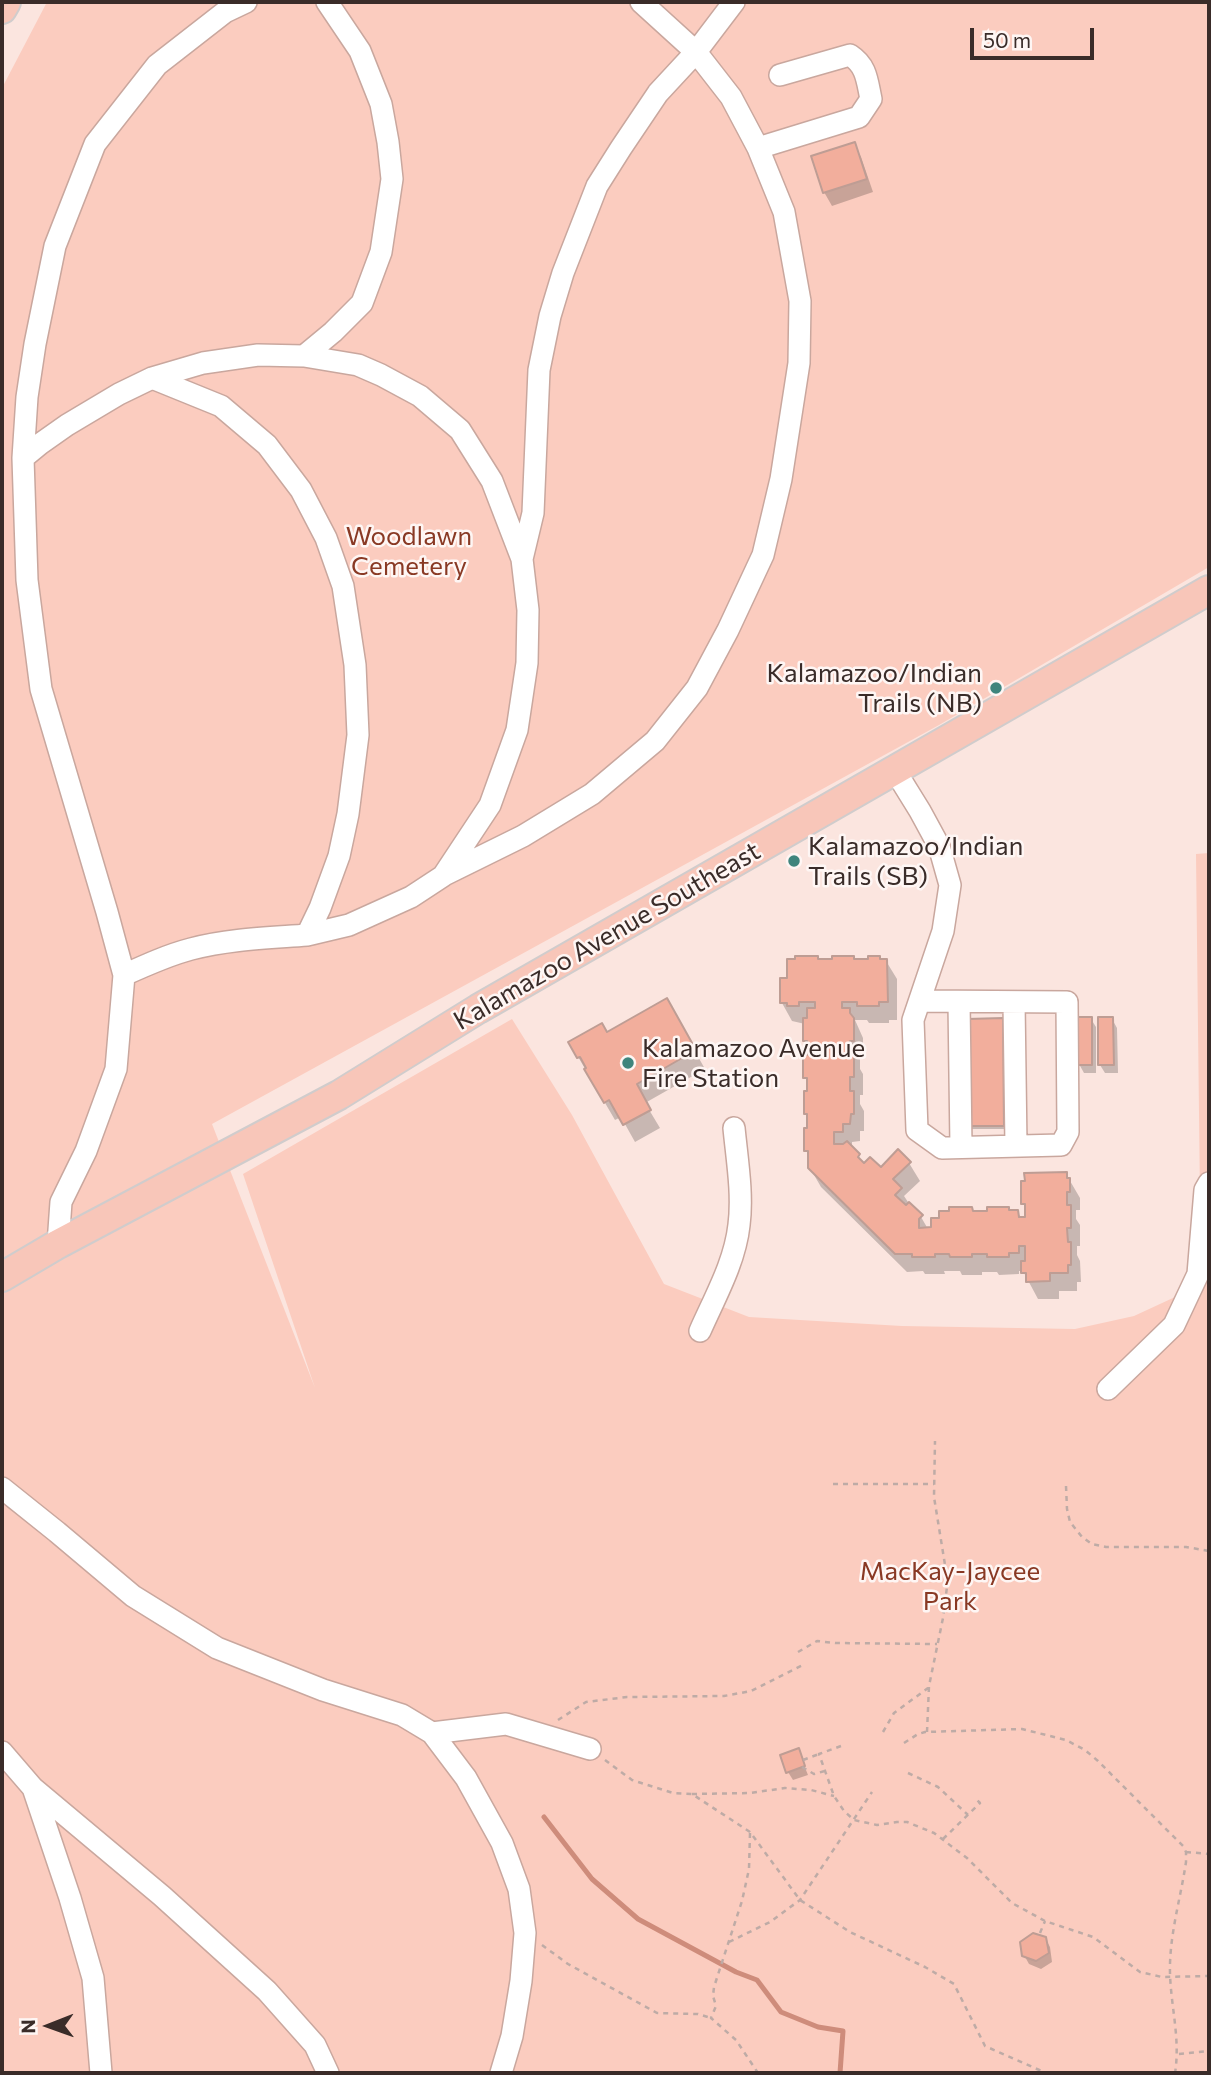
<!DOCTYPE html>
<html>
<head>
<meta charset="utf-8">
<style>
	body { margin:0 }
	#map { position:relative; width:1211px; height:2075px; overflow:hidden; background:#fbe5df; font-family:Commissioner,sans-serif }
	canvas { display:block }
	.frame { position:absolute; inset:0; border:4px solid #3a2c29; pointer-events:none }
	.north { position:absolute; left:14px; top:1991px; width:70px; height:70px; -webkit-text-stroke:5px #fef6f4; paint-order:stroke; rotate:269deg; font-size:19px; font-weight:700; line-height:28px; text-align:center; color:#3a2c29 }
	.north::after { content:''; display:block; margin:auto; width:24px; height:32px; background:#3a2c29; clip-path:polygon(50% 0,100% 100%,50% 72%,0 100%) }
	.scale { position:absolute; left:970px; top:28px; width:124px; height:32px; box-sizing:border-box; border:4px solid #3a2c29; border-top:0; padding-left:9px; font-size:21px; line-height:24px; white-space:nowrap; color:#3a2c29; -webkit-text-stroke:5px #fef6f4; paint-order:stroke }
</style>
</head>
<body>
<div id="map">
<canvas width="1211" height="2075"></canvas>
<div class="frame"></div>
<div class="north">N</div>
<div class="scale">50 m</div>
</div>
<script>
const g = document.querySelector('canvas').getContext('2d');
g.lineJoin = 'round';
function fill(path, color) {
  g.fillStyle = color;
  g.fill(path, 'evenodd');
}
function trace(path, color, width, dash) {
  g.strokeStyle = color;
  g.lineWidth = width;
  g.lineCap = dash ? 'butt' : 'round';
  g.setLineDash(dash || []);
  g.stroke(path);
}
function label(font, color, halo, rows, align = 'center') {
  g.font = font + ' Commissioner,sans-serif';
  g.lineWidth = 5;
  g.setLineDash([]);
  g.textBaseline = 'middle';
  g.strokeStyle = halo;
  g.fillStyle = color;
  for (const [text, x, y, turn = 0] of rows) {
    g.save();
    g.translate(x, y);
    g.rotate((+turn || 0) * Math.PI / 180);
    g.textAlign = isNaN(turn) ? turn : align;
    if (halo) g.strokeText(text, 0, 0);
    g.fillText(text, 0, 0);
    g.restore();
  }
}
const green = new Path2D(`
	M47 2H1209V567L939 725 212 1124 315 1388 243 1174 512 1019 572 1115 664 1284 749 1317 902 1326 1075 1329 1134 1316 1201 1285 1196 854 1209 853V2073H2V88Z`);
const shadow = new Path2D(`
	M854 144 861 157 873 192 832 206 824 192Z
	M818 961H886L897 979V1020H889V1023H869L867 1020H855L863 1038V1058H860V1069L863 1074V1095H860V1104L864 1111V1131H860V1141L852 1142V1149L865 1165 881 1169 909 1163 920 1181 904 1196 910 1205 921 1217 928 1229 974 1213 1017 1212 1022 1219H1027V1210L1023 1203 1066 1174 1080 1198V1210H1076V1219L1080 1225V1246H1077V1255L1080 1261 1081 1282H1077V1291H1059V1299H1038L1023 1271H1019V1274L999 1275 997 1272H982V1275H962L960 1271H944L945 1274H925L923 1271 907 1272 821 1187 810 1168V1158L806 1150 809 1129V1120L806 1114 809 1084 805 1077 809 1047 805 1041V1024L792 1021 782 1003 788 980Z
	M666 1000 705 1069 645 1103 660 1128 635 1142 621 1117 615 1120 570 1043 607 1034Z
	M1091 1019 1096 1027V1073H1084L1079 1064Z
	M1112 1019 1117 1028 1118 1073H1105L1100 1065Z
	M1002 1020 1004 1023 1005 1129H972L970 1126Z
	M798 1750 808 1775 793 1780 788 1772Z
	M1045 1938 1050 1947 1052 1962 1041 1969 1029 1964 1024 1955Z`);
const stream = new Path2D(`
	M544 1817 592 1879 638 1919 736 1972 757 1980 781 2012 818 2027 843 2031 840 2073`);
const building = new Path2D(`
	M855 142 867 179 823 193 811 156Z
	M795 956H818V959H832V956H854V959H868V956H880V959H887L888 1002H879V1006H857V1002H842V1008H850V1013L854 1018V1041H850V1055L854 1054V1077H850V1091H854V1114H851L850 1124H843V1132H834V1144H843L847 1141 860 1154 858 1157 864 1163 870 1157 881 1167 898 1149 911 1162 893 1179 902 1188 895 1195 906 1205 909 1202 923 1215 919 1219V1228L931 1227V1218H939V1211H949V1207H972L973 1211H987V1207H1009V1210H1018L1019 1217H1025V1204H1021V1181H1025L1024 1173 1067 1172V1178H1070V1192H1067V1205H1071V1228H1067L1068 1242H1071V1265H1068V1273H1050V1281L1026 1282V1273H1021V1261H1025V1246H1019V1253H1009V1257H987V1254H972V1257H950L949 1254H935V1257H912V1254H895L808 1168V1151H804V1128H807V1114H804V1091H807V1078H803V1055H807V1041H803V1018H807V1008H815V1002H799V1006H787V1003H780V978H787V959H795Z
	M667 998 696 1050 637 1084 651 1110 623 1125 609 1100 604 1103 584 1069 586 1068 580 1057 577 1058 568 1042 602 1023 607 1032Z
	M1077 1017H1092V1065H1077Z
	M1098 1017H1113L1114 1065H1098Z
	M1003 1018 1004 1126H968L967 1019Z
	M799 1748 805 1766 786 1773 780 1755Z
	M1033 1933 1046 1937 1049 1953 1036 1961 1022 1956 1020 1942Z`);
const path = new Path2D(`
	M833 1484H934
	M1066 1486 1067 1509 1070 1522 1082 1537 1092 1544 1106 1547H1186L1209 1551
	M798 1652 817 1641 835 1643 937 1644
	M558 1720 586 1702 627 1697 724 1696 751 1691 805 1664
	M883 1732 894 1713 928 1688
	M927 1732 929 1686 943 1618 947 1587 946 1571 934 1497 935 1441
	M904 1743 918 1734 925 1732 1022 1729 1066 1740 1085 1750 1098 1761 1183 1846 1186 1852V1862C1181 1896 1171 1929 1170 1964 1169 2001 1181 2036 1175 2073
	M841 1746 819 1754 834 1796 844 1811 854 1820 877 1825 897 1822H907L934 1833 967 1858 1012 1903 1045 1921 1093 1937 1140 1972 1162 1977 1209 1976
	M605 1760 632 1780 673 1793 692 1794 750 1832 800 1900 850 1932 925 1967 954 1984 985 2046 1046 2073
	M803 1760 819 1754
	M802 1767 814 1774 825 1771
	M908 1773 938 1787 968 1815
	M692 1794 750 1793 785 1788 811 1790 834 1796
	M750 1833 749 1869 742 1901 714 1987 713 1996 716 2006 711 2018 736 2040 758 2073
	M943 1839 980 1803 975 1798
	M1186 1852 1209 1854
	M1040 1933 1045 1921
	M729 1942 770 1922 800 1900 872 1792
	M542 1945 568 1964 657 2013 698 2014 711 2018
	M1179 2054 1209 2051`);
const minor = new Path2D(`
	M758 148 859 117 871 99C867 81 867 66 850 55L780 75
	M304 356 333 332 362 303 381 252 392 179 388 142 381 104 360 51 327 2
	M23 458 27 397 35 344 55 246 95 144 157 65 225 12 246 2
	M522 559 533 513 539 370 550 316 563 273 597 186 621 148 658 93 696 52 734 2
	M894 769 920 811 939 846 950 885 943 931 913 1020 917 1130 942 1148 1061 1145 1068 1132 1067 1002 920 1001
	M444 875 523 836 592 794 655 741 697 688 728 630 763 555 781 479 799 363 800 301 784 212 758 148 731 97 696 52 641 2
	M124 975C146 965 168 955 191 949 229 939 268 938 307 935L320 908 339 856 348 814 358 735 355 665 343 586 326 538 301 490 267 445 221 406 152 378
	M959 1002 961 1147
	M1014 1002 1016 1146
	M58 1244 61 1202 86 1151 116 1069 124 975 107 912 41 689 27 580 23 458 40 444 67 425 119 394 152 378 203 363 258 355 304 356 358 365 381 375 420 396 460 430 492 481 522 559 528 610 527 663 517 730 490 805 443 876 411 897 349 925 307 935
	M700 1331C715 1297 735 1262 739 1225 743 1194 737 1159 734 1128
	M1108 1389 1174 1325 1198 1274 1205 1190 1209 1183
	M2 1488 57 1532 133 1596 217 1648 323 1690 402 1715 432 1733 466 1778 502 1843 519 1889 525 1933 521 1981 512 2036 501 2073
	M432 1733 506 1724 590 1749
	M2 1752 33 1788 70 1898 93 1978 101 2073
	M33 1788 162 1896 267 1991 315 2045 328 2073`);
const major = new Path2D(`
	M2 9 6 2
	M2 1277 58 1244 339 1095 478 1009 1209 590`);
const markers = [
	[996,688,7,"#3f857d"],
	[794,861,7,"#3f857d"],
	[628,1063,7,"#3f857d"]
];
const parkNames = [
	["Woodlawn",409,536],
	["Cemetery",409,566],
	["MacKay-Jaycee",950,1571],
	["Park",950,1601]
];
const poiNames = [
	["Kalamazoo/Indian",982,673,"right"],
	["Trails (NB)",982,703,"right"],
	["Kalamazoo/Indian",808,846],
	["Trails (SB)",808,876],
	["Kalamazoo Avenue",642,1048],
	["Fire Station",642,1078]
];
const streetNames = [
	["Kalamazoo Avenue Southeast",607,936,-30]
];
fill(green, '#fbccbf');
fill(shadow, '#0003');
trace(stream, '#ce8c7b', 5);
fill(building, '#f2ae9c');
trace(building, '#be9d94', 2);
trace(minor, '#c9a79e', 24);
trace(major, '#d0cccc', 32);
trace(path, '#beaba6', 2.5, [5, 5]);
trace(minor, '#fff', 21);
trace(major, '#f8c6b9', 28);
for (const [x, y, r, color] of markers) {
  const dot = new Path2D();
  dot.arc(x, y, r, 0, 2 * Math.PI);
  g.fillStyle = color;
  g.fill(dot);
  trace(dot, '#fef6f4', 2.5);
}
label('26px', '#893924', '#fef6f4', parkNames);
label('26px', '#3a2c29', '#fef6f4', poiNames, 'left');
label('26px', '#3a2c29', '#fef6f4', streetNames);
</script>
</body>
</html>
